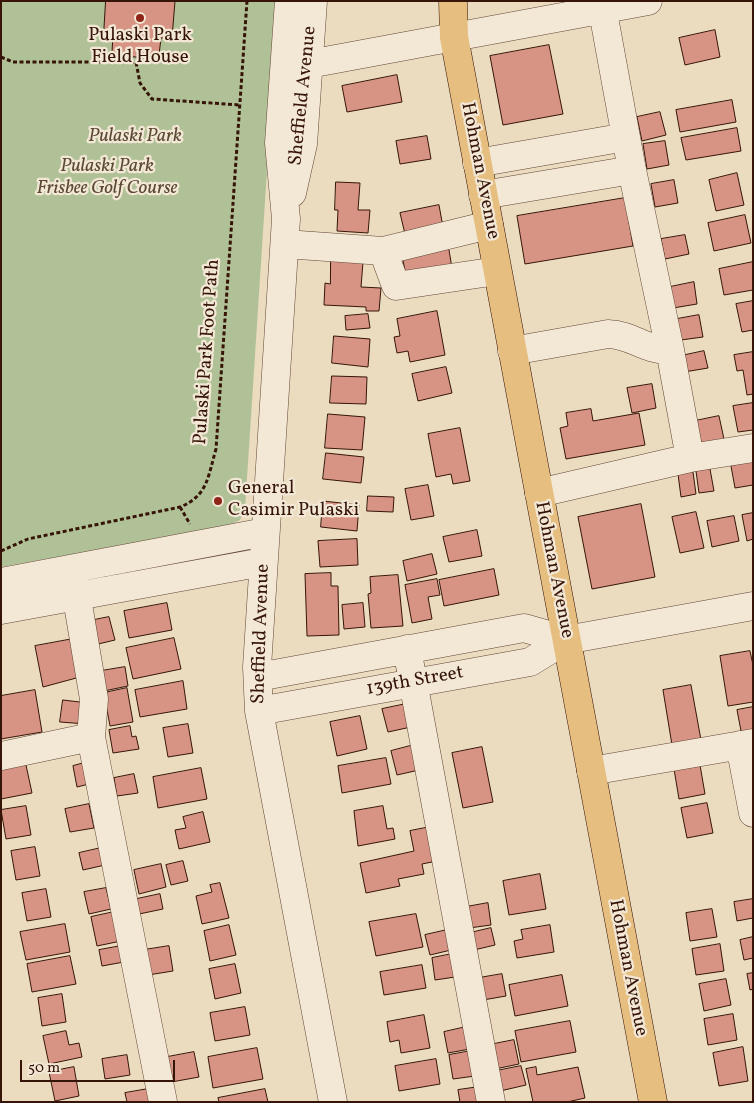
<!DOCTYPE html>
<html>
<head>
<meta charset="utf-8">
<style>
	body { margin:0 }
	#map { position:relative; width:754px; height:1103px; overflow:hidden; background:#ebdbbf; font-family:Vollkorn,serif }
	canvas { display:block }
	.frame { position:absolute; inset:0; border:2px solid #361508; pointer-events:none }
	.scale { position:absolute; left:20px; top:1060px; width:155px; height:22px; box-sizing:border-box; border:2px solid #361508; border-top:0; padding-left:6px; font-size:15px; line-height:18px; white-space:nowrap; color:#361508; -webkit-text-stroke:4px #f2e8d5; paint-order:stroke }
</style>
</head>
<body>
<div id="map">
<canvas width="754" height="1103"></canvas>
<div class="frame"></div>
<div class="scale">50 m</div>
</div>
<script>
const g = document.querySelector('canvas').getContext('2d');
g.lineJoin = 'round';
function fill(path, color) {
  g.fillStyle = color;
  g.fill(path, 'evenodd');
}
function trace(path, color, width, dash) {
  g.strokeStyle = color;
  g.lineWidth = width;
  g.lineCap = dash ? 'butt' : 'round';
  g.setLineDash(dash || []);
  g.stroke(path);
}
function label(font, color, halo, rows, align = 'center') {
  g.font = font + ' Vollkorn,serif';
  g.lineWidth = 4.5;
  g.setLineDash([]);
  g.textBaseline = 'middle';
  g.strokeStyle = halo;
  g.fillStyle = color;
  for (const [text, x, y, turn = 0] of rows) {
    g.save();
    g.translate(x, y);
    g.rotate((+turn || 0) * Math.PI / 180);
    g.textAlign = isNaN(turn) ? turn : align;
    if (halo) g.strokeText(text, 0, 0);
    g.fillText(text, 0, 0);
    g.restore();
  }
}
const green = new Path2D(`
	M1 1H278L245 509 240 520 228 526 1 567Z`);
const building = new Path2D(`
	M106 1H175L172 38H161L159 55 148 54 147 58 123 56 121 53 112 52 113 35 104 34Z
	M715 30 720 57 685 65 679 38Z
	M549 45 563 114 503 125 490 56Z
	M397 75 402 102 347 112 342 86Z
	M732 100 736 122 680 132 676 110Z
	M660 112 666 135 642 141 637 117Z
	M737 128 741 151 686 160 681 138Z
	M427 136 431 159 400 164 396 141Z
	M665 141 669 165 647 169 643 144Z
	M737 173 744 205 716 211 709 180Z
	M674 180 678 203 655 207 651 184Z
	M336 182 360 183 358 210H370L368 233 337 231 338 210H335Z
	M625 198 633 246 525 264 517 216Z
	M439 205 443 227 405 234 400 213Z
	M745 215 751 243 714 251 708 223Z
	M685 235 689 254 665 259 661 239Z
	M446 247 449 250 452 268 406 275 402 256Z
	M331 260 363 262 361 287 381 288 379 311H366V307L324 305 325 283 330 284Z
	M753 262V290L724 295 719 269Z
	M694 282 697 304 673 308 670 287Z
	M753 301V330L742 332 736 304Z
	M437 311 445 355 410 362 408 351 397 353 394 337 400 336 397 319Z
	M368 314 370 328 346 330 345 316Z
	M699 315 703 337 681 340 677 319Z
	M334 336 370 339 368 367 332 363Z
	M704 351 708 368 684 372 681 356Z
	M753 352V394L747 395 743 370 737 371 734 355Z
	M446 367 452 393 418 401 412 374Z
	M332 376 367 377 366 404 330 403Z
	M652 384 656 408 632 413 627 388Z
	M753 403V430L738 432 733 406Z
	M591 409 593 421 639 413 645 445 566 459 560 428 568 426 566 413Z
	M328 414 365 417 362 450 325 448Z
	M719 416 724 439 700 444 695 421Z
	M460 428 470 481 453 484 451 474 436 477 428 434Z
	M326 453 364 457 361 483 323 479Z
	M753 461V485L735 488 731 466Z
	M710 469 714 491 699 493 696 471Z
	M693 472 696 494 681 497 678 474Z
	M428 485 434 516 411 520 405 489Z
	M368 496 394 497 393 512 367 511Z
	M323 501 359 505 357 531 321 527Z
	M641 504 655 577 592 589 578 517Z
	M696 512 704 548 680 553 672 517Z
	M753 513V539L747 541 742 515Z
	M734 516 739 541 712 547 707 521Z
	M477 530 482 556 449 562 443 537Z
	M357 539 358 565 320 567 318 541Z
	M432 554 437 574 407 581 403 561Z
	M494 569 499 595 444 606 439 580Z
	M331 573V586H338L339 635 307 636 305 574Z
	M398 575 403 626 371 628 368 594 371 593 370 577Z
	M437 579 440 595 428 597 432 619 412 623 405 585Z
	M167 603 172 630 129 638 124 611Z
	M363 603 365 627 344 629 342 605Z
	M109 617 115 640 94 645 89 621Z
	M174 638 181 669 133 679 126 648Z
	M73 639 80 677 43 687 35 646Z
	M750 651 753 665V702L728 706 720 656Z
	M125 667 128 686 104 691 101 671Z
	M183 681 187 709 140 717 135 690Z
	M691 685 701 740 672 745 663 690Z
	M127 688 133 722 110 726 104 693Z
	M35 690 42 732 1 739V696Z
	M63 700 88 703 86 724 60 722Z
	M406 704 411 727 388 732 382 709Z
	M753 707V734L742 736 737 710Z
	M360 716 367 749 337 756 330 722Z
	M188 724 193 753 168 757 163 728Z
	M130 726 132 737 136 736 139 749 113 753 109 730Z
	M414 745 419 770 397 775 391 751Z
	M482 747 493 802 463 808 452 753Z
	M386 758 391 784 342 793 338 766Z
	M88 762 93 783 77 787 73 766Z
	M26 765 32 793 1 799V770Z
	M700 765 705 794 679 799 674 769Z
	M201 768 207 799 158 808 153 777Z
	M134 774 138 793 117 796 114 778Z
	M707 803 713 833 687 838 681 808Z
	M89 804 94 828 70 832 65 809Z
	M26 806 31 835 6 839 1 810Z
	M383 806 387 829 393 828 395 839 358 846 354 811Z
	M203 812 210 842 179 849 175 830 186 828 183 817Z
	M430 827 437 861 422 864 424 874 398 879 400 886 366 893 360 863 414 851 410 831Z
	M35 847 40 876 16 880 11 851Z
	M101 848 105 865 83 870 79 853Z
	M183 861 188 881 171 885 166 865Z
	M161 864 166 887 139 894 134 870Z
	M540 874 546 909 509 915 503 881Z
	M220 883 229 918 202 924 196 896 212 892 210 885Z
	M106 888 111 909 89 914 84 892Z
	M46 889 51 917 27 921 22 893Z
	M160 894 163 909 139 914 137 899Z
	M753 899V918L737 921 734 902Z
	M488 903 491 925 469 928 466 907Z
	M712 909 717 937 690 941 686 913Z
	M114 912 121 941 97 946 91 917Z
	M416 914 423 947 376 956 369 922Z
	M65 924 70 952 26 960 20 932Z
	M229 925 236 955 210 961 204 931Z
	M550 925 554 952 517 958 514 941 523 939 521 930Z
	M491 928 495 945 474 950 470 933Z
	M447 930 451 950 430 955 425 935Z
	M753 937V958L744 960 740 940Z
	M720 944 724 971 696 975 692 949Z
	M121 946 124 962 102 966 99 950Z
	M169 946 173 971 148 975 144 950Z
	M452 954 455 977 435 980 432 958Z
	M70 956 76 984 32 992 27 964Z
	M235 964 241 993 215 999 209 969Z
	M422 965 426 988 384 995 380 972Z
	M753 973V989L750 990 747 974Z
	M502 974 506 996 483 1000 479 978Z
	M562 975 568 1006 515 1016 509 985Z
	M726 979 731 1005 704 1011 699 984Z
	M62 994 66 1022 42 1026 38 998Z
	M245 1007 250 1035 215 1041 210 1013Z
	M733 1014 737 1040 708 1045 704 1019Z
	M424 1015 430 1048 401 1053 399 1040 390 1042 387 1022Z
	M570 1021 576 1052 521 1062 515 1031Z
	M466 1027 470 1049 448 1053 444 1032Z
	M66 1031 69 1045 79 1043 82 1057 49 1064 43 1036Z
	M514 1040 519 1064 495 1069 489 1045Z
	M743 1047 748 1081 719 1086 713 1053Z
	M257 1048 263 1079 213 1088 208 1057Z
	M471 1051 475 1076 453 1079 449 1055Z
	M194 1052 199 1077 166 1083 162 1058Z
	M127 1055 130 1075 105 1079 102 1059Z
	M436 1059 440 1084 399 1091 395 1066Z
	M521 1066 526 1085 500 1091 496 1071Z
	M74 1067 79 1096 55 1101 49 1072Z
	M536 1067 537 1075 578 1067 585 1098 567 1102H533L526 1069Z
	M479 1087V1102H460L458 1090Z
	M148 1089 151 1102H127L125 1093Z
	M265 1089 268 1102H219L218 1098Z`);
const path = new Path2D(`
	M1 57 13 62H136L140 83 152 99 240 105
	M180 507 190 524
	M1 551 28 539 180 507C208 496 208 476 216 449L247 1`);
const minor = new Path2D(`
	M289 1 279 143 286 219 257 667 259 711 333 1102
	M601 1 632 170 670 350 690 458
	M309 64 648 1
	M477 163 626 137
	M292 193 303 144 313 1
	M483 195 632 170
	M285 244 383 251 489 225
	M383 251 396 286 497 271
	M512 351 608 334C634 335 643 350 670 350
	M539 493 690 458 753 448
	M72 569 94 699 91 737 163 1102
	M1 582 265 532
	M1 610 263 562
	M407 649 491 1102
	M258 677 524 628 566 640
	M259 711 530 662 566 640 753 606
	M740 745 753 813
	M1 756 91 737
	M591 771 753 743`);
const major = new Path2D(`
	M453 1 454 37 653 1102`);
const markers = [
	[140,18,5,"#8f2418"],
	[218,501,5,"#8f2418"]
];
const poiNames = [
	["Pulaski Park",140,37],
	["Field House",140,59],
	["General",228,490,"left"],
	["Casimir Pulaski",228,512,"left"]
];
const streetNames = [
	["Sheffield Avenue",304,96,-84],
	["Hohman Avenue",479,171,79],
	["Pulaski Park Foot Path",208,352,-86],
	["Hohman Avenue",553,570,79],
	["Sheffield Avenue",262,634,-88],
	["139th Street",415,682,-10],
	["Hohman Avenue",627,968,79]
];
const parkNames = [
	["Pulaski Park",135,138],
	["Pulaski Park",107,168],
	["Frisbee Golf Course",107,190]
];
fill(green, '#b1c197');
fill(building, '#d79383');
trace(building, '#361508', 1);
trace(minor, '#634636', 29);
trace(major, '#361508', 29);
trace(path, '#361508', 3, [4, 2.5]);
trace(minor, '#f2e8d5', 28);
trace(major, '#e6be80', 28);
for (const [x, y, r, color] of markers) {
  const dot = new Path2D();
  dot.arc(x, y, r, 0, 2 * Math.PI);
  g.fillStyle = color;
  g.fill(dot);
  trace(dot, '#f2e8d5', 2);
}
label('19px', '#361508', '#f2e8d5', poiNames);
label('19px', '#361508', '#f2e8d5', streetNames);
label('italic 19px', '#5b4933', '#f2e8d5', parkNames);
</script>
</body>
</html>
